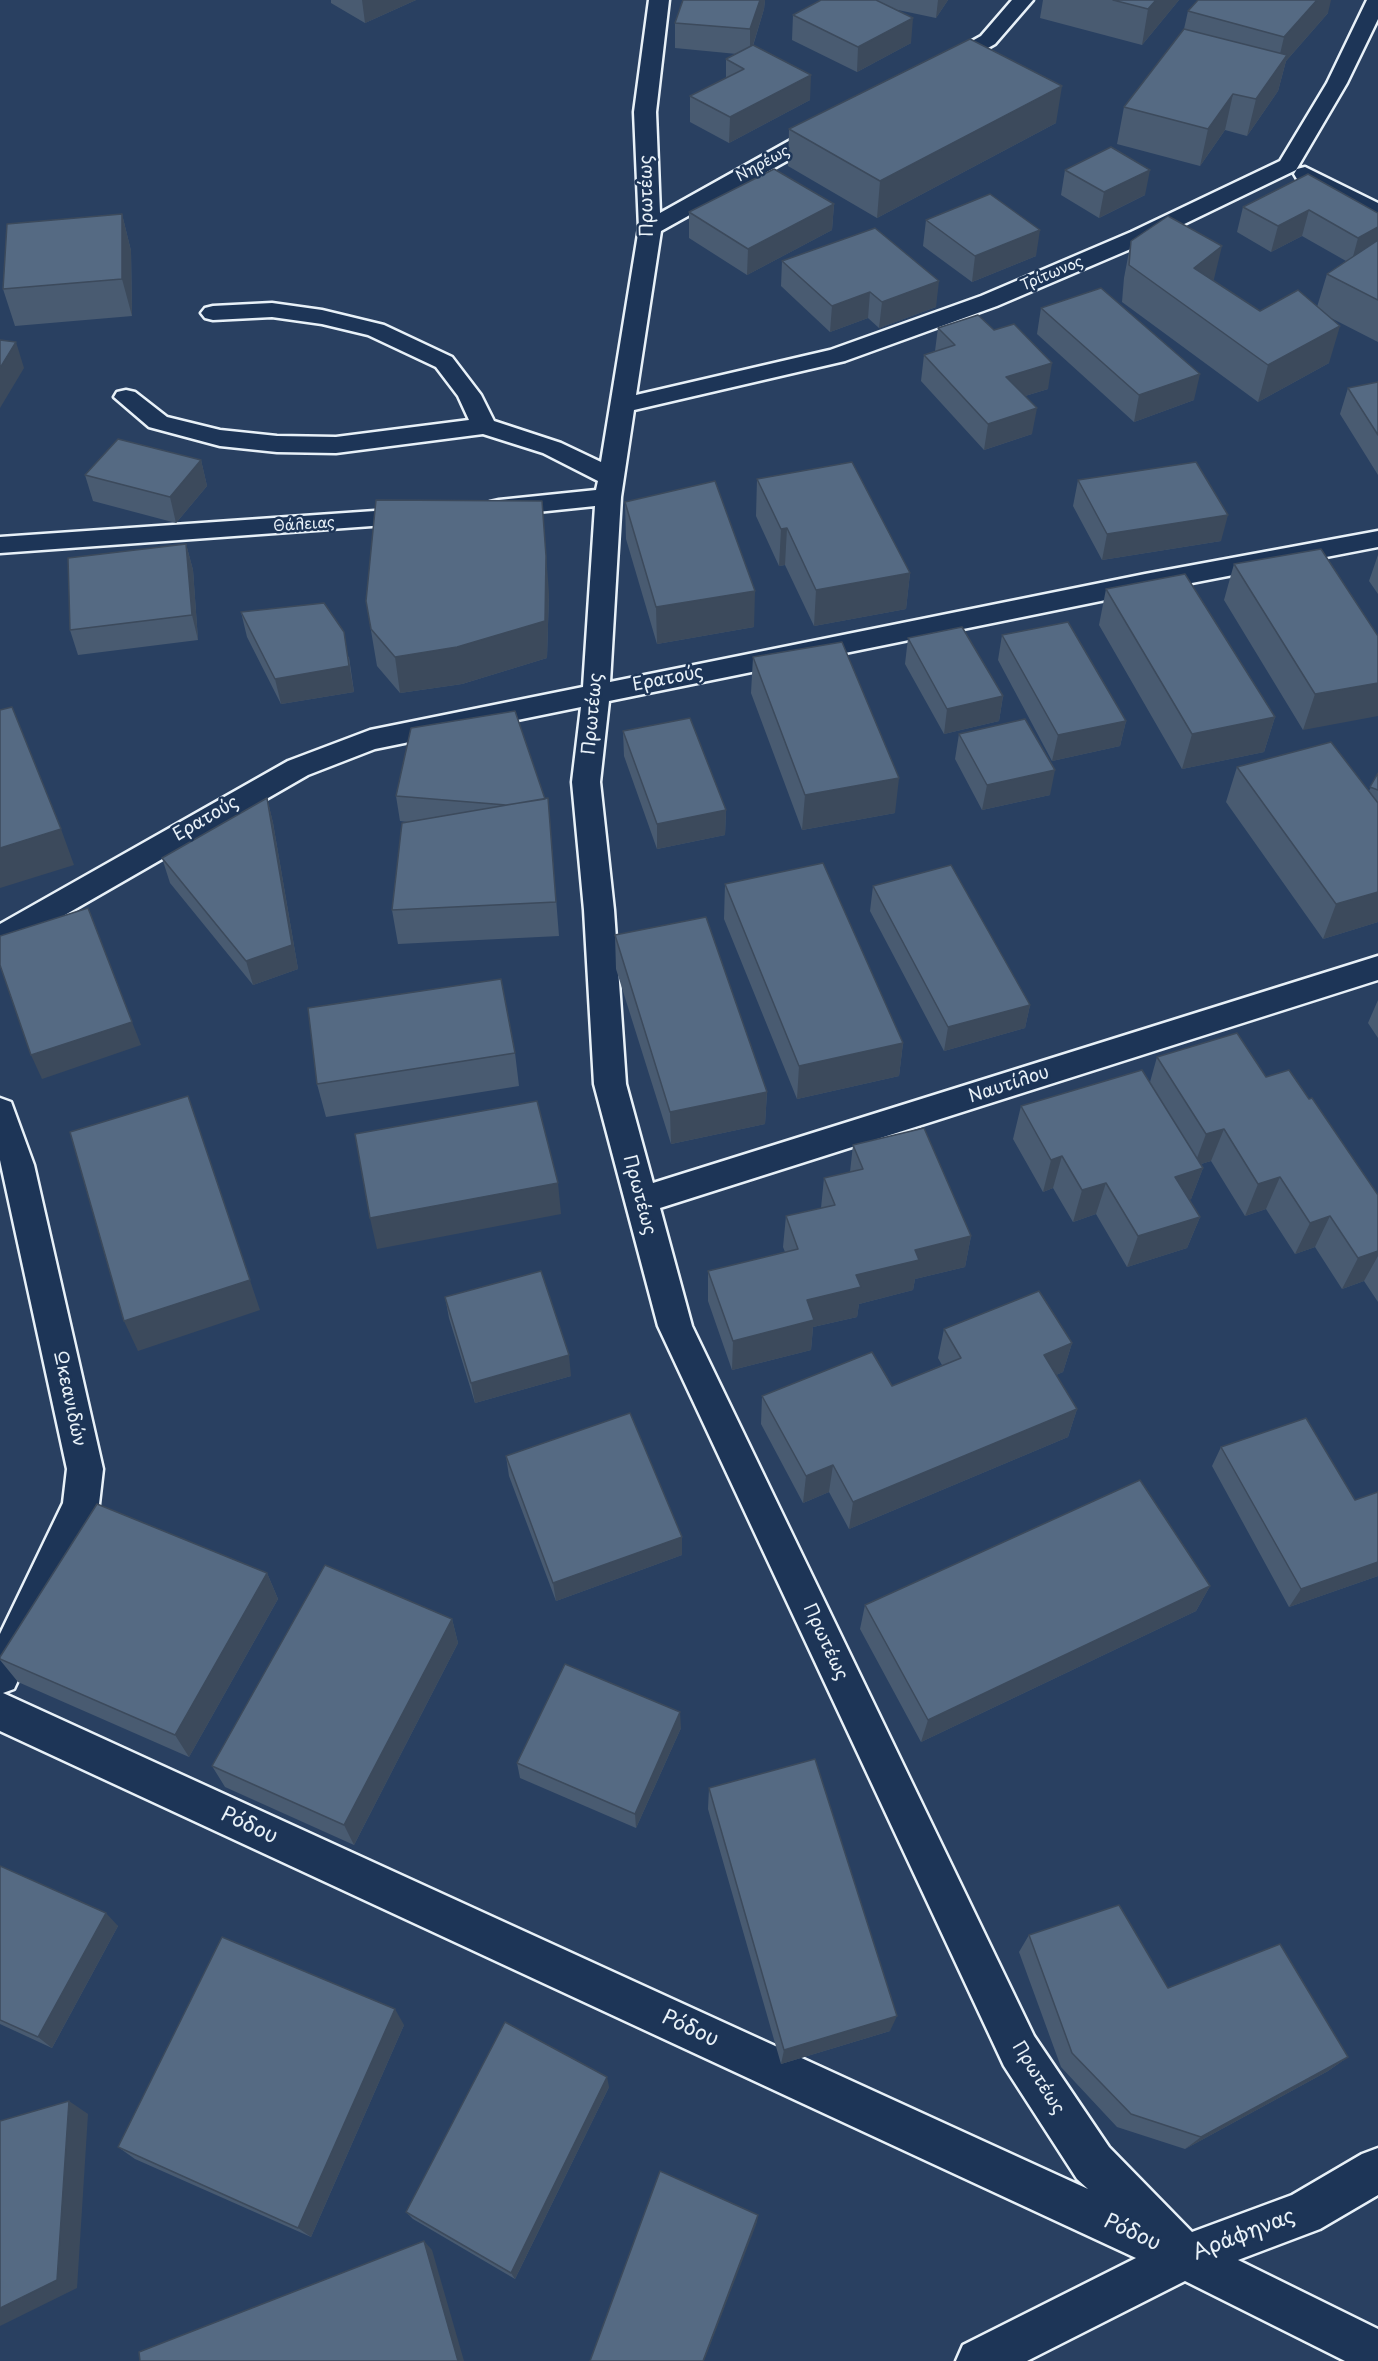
<!DOCTYPE html>
<html>
<head>
<meta charset="utf-8">
<style>
	body { margin:0 }
	canvas { display:block; background:#294061 }
</style>
</head>
<body>
<canvas width="1378" height="2361"></canvas>
<script>
const g = document.querySelector('canvas').getContext('2d');
g.lineJoin = 'round';
function trace(path, color, width, dash) {
  g.strokeStyle = color;
  g.lineWidth = width;
  g.lineCap = dash ? 'butt' : 'round';
  g.setLineDash(dash || []);
  g.stroke(path);
}
function fill(path, color) {
  g.fillStyle = color;
  g.fill(path, 'evenodd');
}
function label(font, color, halo, rows, align = 'center') {
  g.font = font + ' "Playpen Sans",sans-serif';
  g.lineWidth = 5;
  g.setLineDash([]);
  g.textBaseline = 'middle';
  g.strokeStyle = halo;
  g.fillStyle = color;
  for (const [text, x, y, turn = 0] of rows) {
    g.save();
    g.translate(x, y);
    g.rotate((+turn || 0) * Math.PI / 180);
    g.textAlign = isNaN(turn) ? turn : align;
    if (halo) g.strokeText(text, 0, 0);
    g.fillText(text, 0, 0);
    g.restore();
  }
}
const minor = new Path2D(`
	M649 0H669L656 112 660 213 821 123 829 122 837 123 840 128 837 133 661 231 636 395 830 350 981 296 1131 232 1280 161 1327 83 1367 0H1378V19L1347 83 1296 170 1147 242 997 306 845 361 634 410 621 497 610 682 1145 574 1378 531V547L1145 592 609 701 600 782 614 910 626 1084 653 1183 1378 956V980L660 1208 692 1326 1034 2036 1109 2147 1192 2232 1292 2195 1362 2154 1378 2148V2195L1320 2229 1238 2260 1378 2329V2361H1345L1185 2281 1027 2361H956L963 2345 1136 2258 0 1731V1634L63 1503 67 1469 0 1160V1098L11 1102 34 1165 103 1469 99 1504 14 1689 3 1693 1088 2189 1077 2179 1004 2066 658 1326 594 1084 584 910 572 782 581 707 375 749 308 775 11 946 0 950V924L288 761 370 730 583 687 595 506 499 516 490 514 486 508 490 502 499 500 596 490 598 481 543 453 483 434 336 453 277 452 220 446 149 427 114 397 117 392 126 390 135 392 167 417 220 430 277 436 336 437 469 420 458 396 436 367 368 335 322 324 272 317 213 320 205 318 201 313 205 308 213 306 272 303 322 310 384 325 452 357 481 395 494 421 561 443 601 462 639 228 634 112Z
	M1012 0H1033L995 44 947 71 940 73 933 71 930 67 933 63 981 36Z
	M1305 167 1378 203V219L1297 179 1294 174 1297 169Z
	M418 508 427 510 431 516 427 522 0 553V537Z`);
const wall = new Path2D(`
	M331 0H416L365 23 331 3Z
	M683 0H765L764 9 753 46 810 100 729 143 690 122V96L726 78V59L737 54 675 48V23Z
	M821 0H948L936 18 898 10 911 43 857 72 792 40 793 15Z
	M1043 0H1179L1142 45 1040 18Z
	M1188 11 1328 13 1286 61 1278 91 1247 136 1225 130 1200 166 1117 144 1124 107 1184 29Z
	M1056 123 877 218 788 166 789 129Z
	M1065 170 1145 195 1099 218 1061 195Z
	M834 204 832 230 747 275 689 238V212Z
	M1243 207 1378 213V342L1331 318 1329 363 1258 402 1122 302 1124 278 1131 241 1214 281 1260 311 1317 307 1327 274 1346 261 1302 236 1271 252 1237 232Z
	M122 214 131 251 132 316 15 326 3 289Z
	M926 220 1036 256 972 282 923 246Z
	M782 261 936 307 879 328 868 318 830 332 781 286Z
	M1041 308 1194 400 1134 422 1037 334Z
	M938 328 994 330 1048 389 1025 396 1032 434 984 450 921 381 924 355 935 351Z
	M1378 382V475L1340 414 1348 388Z
	M201 460 207 486 176 523 93 501 85 475Z
	M757 479 910 573 906 609 814 626 785 565 779 566 756 516Z
	M1078 480 1221 541 1102 560 1073 506Z
	M625 502 754 627 657 644 626 539Z
	M186 544 193 570 198 640 78 655 70 630Z
	M1378 555V594L1369 581Z
	M1234 564 1378 636 1303 730 1224 600Z
	M1106 589 1275 717 1264 752 1182 769 1099 625Z
	M549 593 547 658 462 684 400 693 377 666 366 601Z
	M241 612 349 657 354 692 281 704 247 637Z
	M1002 635 1126 721 1120 746 1052 761 998 660Z
	M908 638 1003 696 999 721 944 734 905 664Z
	M753 657 895 813 802 830 751 693Z
	M623 731 726 810 725 835 657 849 624 756Z
	M959 734 1050 795 982 810 955 759Z
	M1237 767 1369 791 1378 773V922L1323 939 1226 802Z
	M396 796 548 798 559 936 398 944 392 910 407 822 400 821Z
	M267 798 273 823 298 969 253 985 170 883 162 858Z
	M725 884 903 1043 899 1076 797 1099 724 919Z
	M873 886 1030 1005 1025 1028 944 1051 870 911Z
	M615 935 767 1092 765 1124 671 1144 616 969Z
	M1378 1000V1038L1368 1023Z
	M515 1053 519 1086 326 1117 317 1084Z
	M1157 1057 1266 1077 1309 1099 1378 1195V1302L1364 1281 1342 1289 1315 1247 1295 1254 1266 1209 1245 1216 1211 1161 1201 1164 1203 1168 1191 1199 1189 1200 1200 1217 1187 1248 1127 1267 1096 1214 1073 1222 1053 1188 1043 1192 1013 1139 1021 1106 1150 1082Z
	M853 1145 971 1236 965 1267 915 1279 913 1290 859 1304 857 1317 813 1327 811 1350 732 1370 708 1301V1271L785 1252 783 1247 786 1216 821 1208 824 1178 850 1172Z
	M445 1297 571 1376 475 1403 449 1318Z
	M944 1329 1072 1343 1063 1372 1056 1375 1077 1409 1068 1437 849 1529 829 1492 803 1503 761 1424 762 1396 892 1386 942 1365 938 1358Z
	M1221 1447 1355 1500 1378 1492V1576L1289 1607 1212 1466Z
	M506 1456 682 1555 556 1601 509 1476Z
	M267 1573 278 1599 189 1757 18 1682 0 1660V1657Z
	M1210 1586 1196 1611 921 1742 860 1629 865 1605Z
	M452 1619 458 1643 354 1845 225 1787 212 1766Z
	M681 1728 636 1828 520 1778 517 1763Z
	M709 1788 890 2031 781 2064 708 1809Z
	M0 1866 118 1926 52 2048 0 2024Z
	M1029 1935 1168 1988 1348 2057 1328 2071 1185 2149 1117 2127 1061 2067 1019 1952Z
	M404 2025 311 2237 135 2159 118 2147Z
	M609 2087 515 2279 413 2219 406 2212Z`);
const shadedWall = new Path2D(`
	M362 0H416L365 23Z
	M760 0H765L764 9 750 55V29Z
	M938 0H948L936 18Z
	M1156 0H1179L1142 45 1148 9Z
	M1317 0H1331L1328 13 1286 61 1278 91 1247 136 1256 99 1276 71 1284 37Z
	M913 18 911 43 857 72 858 47Z
	M811 75 810 100 729 143 730 117Z
	M1062 86 1056 123 877 218 880 181Z
	M1233 94 1225 130 1200 166 1208 129Z
	M1150 170 1145 195 1099 218 1104 192Z
	M834 204 832 230 747 275 748 249Z
	M1309 210 1302 236 1271 252 1278 226Z
	M122 214 131 251 132 316 122 279Z
	M1378 227V249L1351 264 1358 238Z
	M1040 230 1036 256 972 282 975 256Z
	M1222 246 1213 283 1194 268Z
	M939 281 936 307 879 328 882 302Z
	M870 292 868 318 830 332 832 306Z
	M1340 326 1329 363 1258 402 1268 365Z
	M16 342 24 368 0 408V368Z
	M1052 363 1048 389 1002 403 1006 377Z
	M1200 374 1194 400 1134 422 1139 395Z
	M1037 408 1032 434 984 450 988 424Z
	M201 460 207 486 176 523 170 497Z
	M542 501 549 593 547 658 462 684 400 693 395 657Z
	M1228 515 1221 541 1102 560 1107 534Z
	M787 528 785 565 779 566 781 529Z
	M186 544 193 570 198 640 192 615Z
	M910 573 906 609 814 626 816 590Z
	M755 591 754 627 657 644 656 607Z
	M344 632 354 692 281 704 275 679Z
	M1378 683V716L1303 730 1315 694Z
	M1003 696 999 721 944 734 947 709Z
	M1275 717 1264 752 1182 769 1192 734Z
	M1126 721 1120 746 1052 761 1058 735Z
	M1055 770 1050 795 982 810 987 785Z
	M899 778 895 813 802 830 805 795Z
	M267 798 273 823 298 969 253 985 246 961Z
	M726 810 725 835 657 849V824Z
	M61 829 74 865 0 888V848Z
	M1378 892V922L1323 939 1336 904Z
	M1030 1005 1025 1028 944 1051 948 1027Z
	M132 1022 141 1045 42 1079 31 1055Z
	M903 1043 899 1076 797 1099 799 1066Z
	M767 1092 765 1124 671 1144 670 1112Z
	M188 1096 260 1310 138 1351 124 1321Z
	M1224 1129 1211 1161 1194 1166 1206 1134Z
	M1062 1156 1053 1188 1043 1192 1051 1160Z
	M1203 1168 1191 1199 1164 1208 1175 1177Z
	M1280 1177 1266 1209 1245 1216 1258 1184Z
	M558 1183 561 1214 377 1249 370 1218Z
	M1106 1183 1096 1214 1073 1222 1082 1190Z
	M1330 1216 1315 1247 1295 1254 1310 1223Z
	M1200 1217 1187 1248 1127 1267 1138 1236Z
	M971 1236 965 1267 915 1279 913 1290 859 1304 857 1317 813 1327 811 1350 732 1370 733 1341 807 1300 856 1275 915 1250Z
	M1378 1251V1256L1364 1281 1342 1289 1358 1258Z
	M1072 1343 1063 1372 1035 1384 1044 1355Z
	M569 1355 571 1376 475 1403 471 1383Z
	M1077 1409 1068 1437 849 1529 853 1502Z
	M833 1465 829 1492 803 1503 806 1476Z
	M682 1537V1555L556 1601 553 1583Z
	M1378 1562V1576L1289 1607 1301 1589Z
	M267 1573 278 1599 189 1757 175 1735Z
	M1210 1586 1196 1611 921 1742 928 1720Z
	M452 1619 458 1643 354 1845 344 1825Z
	M680 1712 681 1728 636 1828 635 1814Z
	M106 1913 118 1926 52 2048 38 2037Z
	M395 2009 404 2025 311 2237 298 2228Z
	M897 2016 890 2031 781 2064 784 2050Z
	M1348 2057 1328 2071 1185 2149 1201 2137Z
	M607 2077 609 2087 515 2279 511 2273Z
	M69 2101 88 2114 77 2288 0 2326V2308Z
	M758 2215 757 2222 704 2361H703Z
	M424 2241 432 2250 464 2361H458Z`);
const building = new Path2D(`
	M683 0H760L750 29 675 23Z
	M821 0H876L913 18 858 47 793 15Z
	M1113 0H1156L1148 9Z
	M1198 0H1317L1284 37 1188 11Z
	M1184 29 1287 55 1256 99 1233 94 1208 129 1124 107Z
	M970 39 1062 86 880 181 789 129Z
	M753 45 811 75 730 117 690 96 744 69 726 59Z
	M1111 147 1150 170 1104 192 1065 170Z
	M774 169 834 204 748 249 689 212Z
	M1308 174 1378 213V227L1358 238 1309 210 1278 226 1243 207Z
	M990 194 1040 230 975 256 926 220Z
	M122 214V279L3 289 7 224Z
	M1168 216 1222 246 1194 268 1260 311 1298 290 1340 326 1268 365 1129 265 1131 241Z
	M875 228 939 281 882 302 870 292 832 306 782 261Z
	M1378 240V300L1327 274Z
	M1101 288 1200 374 1139 395 1041 308Z
	M978 315 994 330 1014 324 1052 363 1006 377 1037 408 988 424 924 355 955 345 938 328Z
	M0 340 16 342 0 368Z
	M1378 382V435L1348 388Z
	M118 439 201 460 170 497 85 475Z
	M852 462 910 573 816 590 787 528 781 529 757 479Z
	M1196 462 1228 515 1107 534 1078 480Z
	M715 481 755 591 656 607 625 502Z
	M376 500 542 501 546 556 545 621 457 647 395 657 371 629 366 601Z
	M186 544 192 615 70 630 68 558Z
	M1321 549 1378 636V683L1315 694 1234 564Z
	M1185 574 1275 717 1192 734 1106 589Z
	M324 603 344 632 349 666 275 679 241 612Z
	M1068 622 1126 721 1058 735 1002 635Z
	M962 627 1003 696 947 709 908 638Z
	M842 642 899 778 805 795 753 657Z
	M12 707 61 829 0 848V710Z
	M515 711 545 799 506 805 396 796 411 728Z
	M690 718 726 810 657 824 623 731Z
	M1025 719 1055 770 987 785 959 734Z
	M1331 742 1378 803V892L1336 904 1237 767Z
	M1378 773V790L1370 787Z
	M267 798 292 945 246 961 162 858Z
	M548 798 556 902 392 910 402 823Z
	M823 863 903 1043 799 1066 725 884Z
	M951 865 1030 1005 948 1027 873 886Z
	M88 908 132 1022 31 1055 0 965V936Z
	M706 917 767 1092 670 1112 615 935Z
	M501 979 515 1053 317 1084 308 1008Z
	M1237 1033 1266 1077 1289 1070 1309 1099 1312 1098 1378 1195V1251L1358 1258 1330 1216 1310 1223 1280 1177 1258 1184 1224 1129 1206 1134 1157 1057Z
	M1142 1070 1203 1168 1175 1177 1200 1217 1138 1236 1106 1183 1082 1190 1062 1156 1051 1160 1021 1106Z
	M188 1096 250 1280 124 1321 70 1132Z
	M537 1101 558 1183 370 1218 355 1134Z
	M924 1128 971 1236 915 1250 919 1260 856 1275 861 1287 807 1300 814 1320 733 1341 708 1271 798 1249 786 1216 835 1205 824 1178 863 1169 853 1145Z
	M541 1271 569 1355 471 1383 445 1297Z
	M1039 1291 1072 1343 1044 1355 1077 1409 853 1502 833 1465 806 1476 762 1396 872 1352 892 1386 961 1358 944 1329Z
	M630 1413 682 1537 553 1583 506 1456Z
	M1306 1418 1355 1500 1378 1492V1562L1301 1589 1221 1447Z
	M1140 1480 1210 1586 928 1720 865 1605Z
	M97 1504 267 1573 175 1735 0 1659V1657Z
	M325 1565 452 1619 344 1825 212 1766Z
	M565 1664 680 1712 635 1814 517 1763Z
	M815 1759 897 2016 784 2050 709 1788Z
	M0 1866 106 1913 38 2037 0 2020Z
	M1119 1905 1168 1988 1280 1944 1348 2057 1201 2137 1131 2114 1072 2053 1029 1935Z
	M222 1937 395 2009 298 2228 118 2147Z
	M505 2022 607 2077 511 2273 406 2212Z
	M69 2101 57 2280 0 2308V2121Z
	M660 2171 758 2215 703 2361H590Z
	M424 2241 458 2361H140L139 2352Z`);
const farStreetnames = [
	["Νηρέως",763,164,-29],
	["Τρίτωνος",1052,274,-23],
	["Θάλειας",304,525,-4]
];
const streetNames = [
	["Πρωτέως",647,196,-91],
	["Ερατούς",668,679,-11],
	["Πρωτέως",593,714,-85],
	["Ερατούς",206,819,-30],
	["Ναυτίλου",1009,1085,-18],
	["Πρωτέως",639,1195,75],
	["Ωκεανιδών",69,1399,78],
	["Πρωτέως",825,1642,65],
	["Πρωτέως",1038,2078,58]
];
const nearStreetnames = [
	["Ρόδου",249,1826,25],
	["Ρόδου",690,2029,25],
	["Ρόδου",1132,2233,25],
	["Αράφηνας",1244,2235,-21]
];
trace(minor, '#e8f1f8', 5);
fill(minor, '#1d3557');
fill(wall, '#495b71');
fill(shadedWall, '#3c4a5c');
fill(building, '#556a83');
trace(building, '#3c4a5c', 1.5);
label('15px', '#e8f1f8', '#1d3557', farStreetnames);
label('18px', '#e8f1f8', '#1d3557', streetNames);
label('21px', '#e8f1f8', '#1d3557', nearStreetnames);
</script>
</body>
</html>
